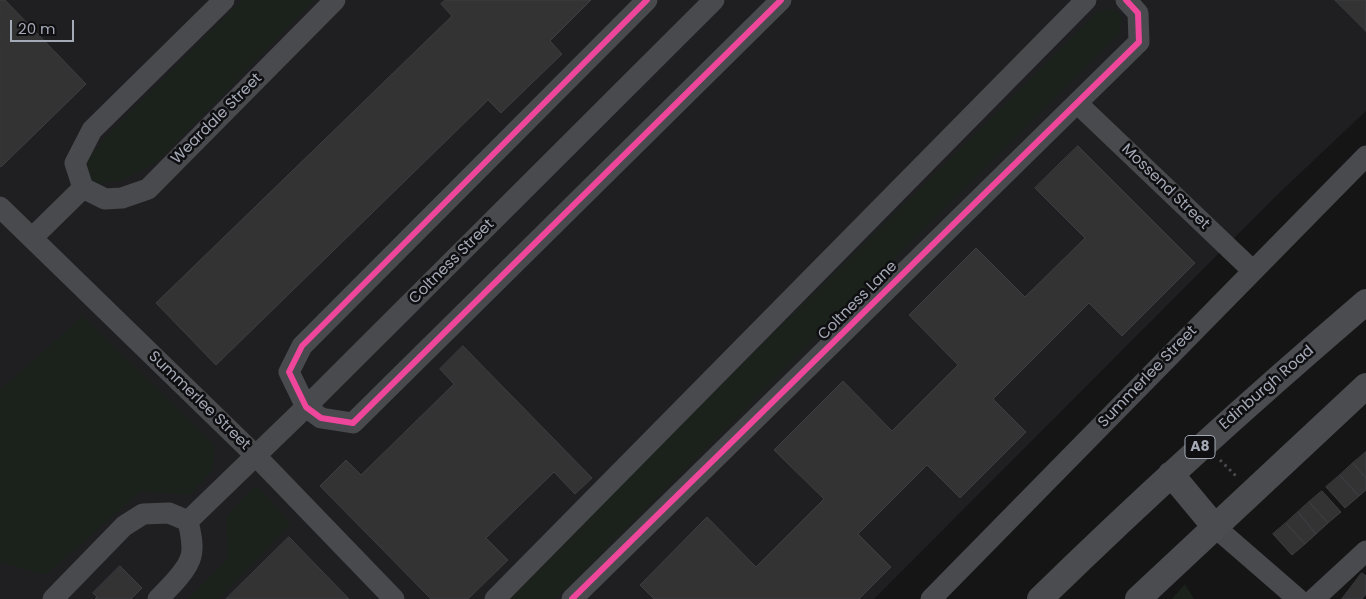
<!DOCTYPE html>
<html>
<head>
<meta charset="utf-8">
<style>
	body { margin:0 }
	#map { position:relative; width:1366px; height:599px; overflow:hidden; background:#151515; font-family:Poppins,sans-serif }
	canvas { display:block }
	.scale { position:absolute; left:10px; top:20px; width:64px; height:22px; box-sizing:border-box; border:2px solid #a5aab7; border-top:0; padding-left:6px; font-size:15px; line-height:18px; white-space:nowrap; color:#a5aab7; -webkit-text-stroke:4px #0f0f11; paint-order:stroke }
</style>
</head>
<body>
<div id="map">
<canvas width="1366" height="599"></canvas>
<div class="scale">20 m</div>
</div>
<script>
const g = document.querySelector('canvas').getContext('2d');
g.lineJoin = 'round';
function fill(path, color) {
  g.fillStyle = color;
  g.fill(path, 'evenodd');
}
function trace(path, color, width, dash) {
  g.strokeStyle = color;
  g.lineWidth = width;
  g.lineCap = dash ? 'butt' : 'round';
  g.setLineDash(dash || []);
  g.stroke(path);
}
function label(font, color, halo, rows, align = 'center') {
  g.font = font + ' Poppins,sans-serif';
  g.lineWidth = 5;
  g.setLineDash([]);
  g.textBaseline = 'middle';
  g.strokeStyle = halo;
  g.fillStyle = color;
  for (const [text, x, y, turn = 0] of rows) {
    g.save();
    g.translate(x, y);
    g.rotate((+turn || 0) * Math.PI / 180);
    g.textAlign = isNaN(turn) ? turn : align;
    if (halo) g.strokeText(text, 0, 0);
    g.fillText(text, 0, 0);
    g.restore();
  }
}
const built = new Path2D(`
	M0 0H1366V111L1277 195 874 599H0Z`);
const green = new Path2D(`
	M242 0H315L156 163 120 181 98 184 85 174 88 159 102 141Z
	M1111 8 1122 17 1119 34 555 599H506L1096 13Z
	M83 316 215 446 213 470 189 495 141 491 46 575 0 562V390Z
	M256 485 291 524 219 599H188L228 559 226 517Z
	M1185 584 1194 599H1172Z`);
const building = new Path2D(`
	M0 0H5L86 84 1 167 0 166Z
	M445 0H591L550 41 562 54 501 113 488 100 216 365 156 303 452 16 441 4Z
	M1335 0H1366V31Z
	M1078 146 1195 263 1122 336 1089 303 993 399 1026 432 960 498 927 465 858 534 891 567 859 599H654L640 585 707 517 756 567 824 499 774 450 843 381 892 431 958 365 909 315 976 248 1025 297 1085 238 1035 188Z
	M463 346 592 478 575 494 554 472 486 538 508 560 468 599H431L320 486 346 460 361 475 454 384 440 369Z
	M1366 452V478L1353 463Z
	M1353 463 1366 478V490L1359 496 1340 475Z
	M1340 475 1359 496 1345 508 1326 487Z
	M1322 491 1341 512 1328 523 1309 502Z
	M1309 502 1328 523 1316 534 1298 512Z
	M1298 512 1316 534 1305 544 1286 523Z
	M1286 523 1305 544 1292 555 1273 534Z
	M289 537 349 599H226Z
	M120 566 142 588 131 599H95L97 597 93 593Z
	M1362 573 1366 576V594L1362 599H1342Z`);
const path = new Path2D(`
	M1220 460 1237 477`);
const minor = new Path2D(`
	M647 0 302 346 289 372 306 407 321 418 353 423 781 0
	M1077 103 1252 270
	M83 188 105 199 122 198 148 189 335 0
	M0 207 256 456 394 599
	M32 238 83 188 75 163 92 130 224 0
	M188 521 306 407 714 0
	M1215 527 1298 599
	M53 599 124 526 143 514 169 513 188 521
	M158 599C168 589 188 570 191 556 194 545 190 531 188 521
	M495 599 1086 0
	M572 599 1139 42 1138 13 1126 0
	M931 599 1366 156
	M1314 599 1366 551`);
const major = new Path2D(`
	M1171 474 1215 527
	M1040 599C1145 496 1254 398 1366 302
	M1138 599 1366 386`);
const cycleway = new Path2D(`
	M647 0 302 346 289 372 306 407 321 418 353 423 781 0
	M572 599 1139 42 1138 13 1126 0`);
const shields = [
	[1200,447,30]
];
const shieldNames = [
	["A8",1200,447]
];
const streetNames = [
	["Weardale Street",217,119,-45],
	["Mossend Street",1165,187,44],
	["Coltness Street",452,262,-45],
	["Coltness Lane",858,301,-45],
	["Summerlee Street",1148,377,-46],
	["Edinburgh Road",1267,388,-41],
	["Summerlee Street",199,401,44]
];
fill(built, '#1f1f21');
fill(green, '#1b221c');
fill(building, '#333334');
trace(building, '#3d3e41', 1);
trace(path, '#4b4c50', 3, [2.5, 4]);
trace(minor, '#494a4e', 21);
trace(major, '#4b4c50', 26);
trace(cycleway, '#ed469a', 6);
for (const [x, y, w] of shields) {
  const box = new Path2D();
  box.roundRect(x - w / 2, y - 11.5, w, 23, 4);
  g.fillStyle = '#0f0f11';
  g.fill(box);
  trace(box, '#a5aab7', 1);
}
label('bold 14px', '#a5aab7', null, shieldNames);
label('15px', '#a5aab7', '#0f0f11', streetNames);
</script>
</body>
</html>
